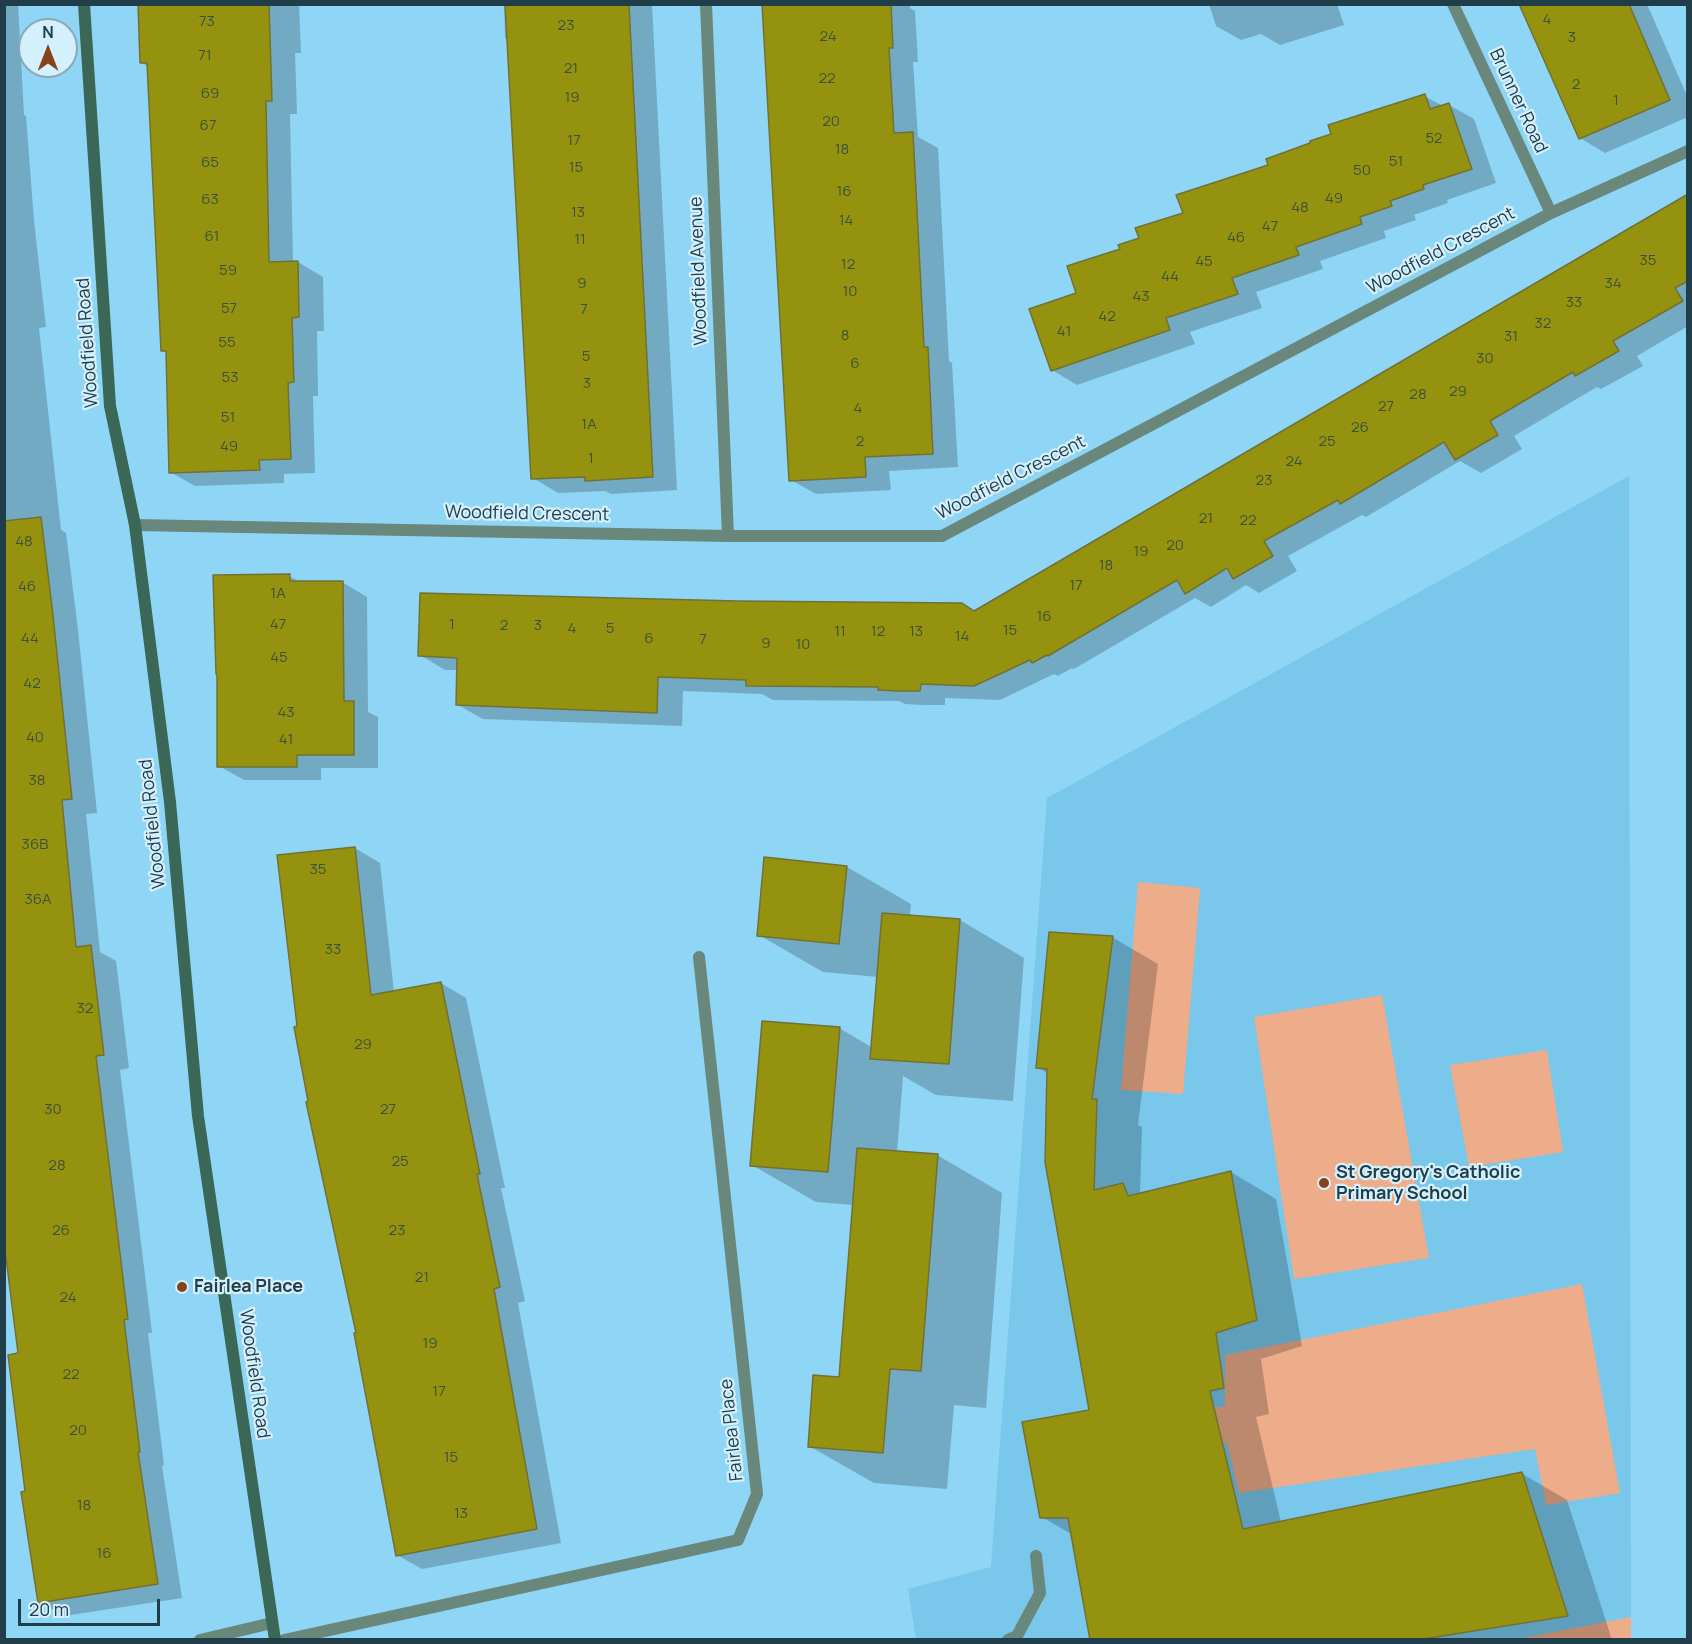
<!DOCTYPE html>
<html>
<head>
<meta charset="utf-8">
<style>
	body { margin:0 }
	#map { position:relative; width:1692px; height:1644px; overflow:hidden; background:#8fd5f5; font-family:Manrope,sans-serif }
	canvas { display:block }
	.frame { position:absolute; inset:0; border:6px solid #203d4a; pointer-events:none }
	.north { position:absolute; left:18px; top:18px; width:60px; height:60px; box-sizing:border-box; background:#d5f0fd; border:2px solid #8da8b5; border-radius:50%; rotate:0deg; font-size:16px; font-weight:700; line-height:24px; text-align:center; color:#203d4a }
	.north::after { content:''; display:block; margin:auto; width:21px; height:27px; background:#874219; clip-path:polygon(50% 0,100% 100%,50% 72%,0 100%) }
	.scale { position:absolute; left:18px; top:1599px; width:142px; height:27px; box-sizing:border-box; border:3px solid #203d4a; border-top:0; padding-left:8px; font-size:18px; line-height:21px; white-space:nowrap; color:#203d4a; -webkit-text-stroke:4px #d5f0fd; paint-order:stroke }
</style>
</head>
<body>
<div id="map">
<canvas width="1692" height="1644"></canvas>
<div class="frame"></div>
<div class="north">N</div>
<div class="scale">20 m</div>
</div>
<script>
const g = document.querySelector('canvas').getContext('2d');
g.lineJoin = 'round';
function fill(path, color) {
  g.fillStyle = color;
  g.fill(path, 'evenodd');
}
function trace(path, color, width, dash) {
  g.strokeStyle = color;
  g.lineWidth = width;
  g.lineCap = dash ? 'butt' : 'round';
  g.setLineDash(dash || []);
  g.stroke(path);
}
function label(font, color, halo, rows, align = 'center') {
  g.font = font + ' Manrope,sans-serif';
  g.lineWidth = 4.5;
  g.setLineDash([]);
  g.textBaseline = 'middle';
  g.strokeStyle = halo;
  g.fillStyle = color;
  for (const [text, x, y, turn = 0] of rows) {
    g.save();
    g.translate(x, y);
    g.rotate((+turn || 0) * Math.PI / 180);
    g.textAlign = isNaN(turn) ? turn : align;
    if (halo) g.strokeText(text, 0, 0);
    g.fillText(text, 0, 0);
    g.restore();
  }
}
const built = new Path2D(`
	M1629 476 1631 1639H916L908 1589 991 1567 1047 798Z`);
const green = new Path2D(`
	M1138 882 1200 888 1183 1094 1121 1090Z
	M1382 995 1429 1258 1294 1279 1254 1017Z
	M1547 1050 1563 1152 1469 1167 1450 1065Z
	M1582 1284 1620 1493 1546 1505 1535 1449 1239 1493 1227 1443 1183 1445 1176 1414 1225 1406V1355Z
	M1631 1617V1639H1518Z`);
const shadow = new Path2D(`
	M4 4H18L24 115 26 116 34 221 46 327 39 328 61 530 66 533 78 630 97 813 86 814 100 952 116 961 129 1068 120 1070 152 1333H148L164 1465 162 1466 182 1598 64 1616 39 1602 27 1493 20 1355 4 1225Z
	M140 4H299L301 53H295L297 114H290L293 263 298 262 323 277 324 331H317L318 396H313L315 473 284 474V483L195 486 170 472 167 353 162 350 149 67 141 62Z
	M504 4H652L677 490 611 494 605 491 558 493 533 478 509 40 505 38Z
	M764 4H910V8L915 11 918 62H913L918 137 938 148 949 361 952 363 958 467 889 471 891 490 816 494 791 480Z
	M1209 4H1337L1344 25 1280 45 1261 34 1241 40 1216 26Z
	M1521 4H1647L1688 98V117L1605 153 1580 138Z
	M1424 96 1443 106 1449 105 1474 119 1496 183 1447 200 1448 203 1414 215 1416 220 1384 231 1386 238 1320 261 1323 269 1256 292 1262 308 1190 332 1195 344 1077 385 1052 370 1078 294 1121 250 1270 165 1312 144Z
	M1688 204V326L1637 356 1643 366 1601 389 1597 387 1514 436 1522 449 1481 473 1460 461 1366 517 1362 515 1288 556 1297 571 1259 593 1246 585 1211 607 1195 598 1074 669 1072 668 1058 676 1054 674 1000 700 945 698V705H923L905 704 899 701 773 700 762 694 683 691 682 726 483 719 458 705 459 670H445L420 655 974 612Z
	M289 576 300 582H342L367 597 368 712 378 717V768H321V780H244L219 766Z
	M355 848 380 863 394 992 441 983 466 998 505 1188H501L525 1301 518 1303 561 1543 422 1569 397 1555 358 1334 310 1102 299 1028Z
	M847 867 911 904 910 916 960 920 1024 958 1013 1101 936 1095 903 1076 897 1153 937 1155 1002 1193 986 1408 954 1405 947 1489 874 1483 809 1446 841 1379 854 1205 816 1202 752 1165 839 1028 873 1048 878 977 823 972 759 935Z
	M1112 937 1158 964 1138 1125 1142 1127 1140 1195 1231 1172 1276 1199 1302 1346 1261 1359 1269 1414 1256 1417 1281 1522 1521 1473 1567 1500 1612 1640H1091L1073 1535 1042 1517 1090 1411 1049 1074 1037 1067Z`);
const building = new Path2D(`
	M138 4H269L272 101H266L269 262 298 261 299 317 292 318 294 382 288 383 291 459 259 460 260 470 169 473 166 351H161L147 63H140Z
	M505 4H629L653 477 585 481V477L531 479Z
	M762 4H891L893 48H889L894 133 913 132 924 347H928L933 454 865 457 866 477 789 481Z
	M1519 4H1629L1670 100 1579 139Z
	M1425 94 1430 109 1449 103 1472 169 1423 185 1424 189 1390 201 1392 206 1360 217 1362 224 1296 247 1299 255 1232 278 1238 294 1166 318 1170 330 1051 371 1029 309 1076 293 1067 266 1120 249 1118 245 1139 238 1135 228 1183 213 1176 195 1268 165 1266 159 1310 143V141L1331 134 1328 125Z
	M1688 194V281L1675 288 1683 301 1613 341 1619 351 1575 376 1573 372 1490 421 1498 435 1455 460 1444 442 1340 504 1338 500 1264 541 1273 556 1233 579 1227 568 1185 594 1177 580 1048 656 1047 655 1032 663 1030 660 974 686 921 684 920 691H897L878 690V687L746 686V680L658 677 657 713 456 705 457 658 418 656 420 593 737 601 962 603 974 611Z
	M41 517 53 615 72 799 62 800 76 947 91 945 104 1055 96 1056 128 1319 124 1320 140 1452H138L158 1584 38 1603 21 1492 25 1491 8 1355 18 1353 4 1242V521Z
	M290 574V581H343L344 701H354V755H297V767H217V674H216L213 575Z
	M355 847 371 995 441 982 480 1174H477L500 1287 494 1289 537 1529 396 1556 354 1333H356L306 1102 308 1101 294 1027 297 1026 277 855Z
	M764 857 847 866 839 944 757 936Z
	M882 913 960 919 949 1064 870 1059Z
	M1049 932 1113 936 1092 1099H1097L1094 1190 1123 1183 1128 1196 1231 1171 1257 1320 1216 1333 1224 1388 1210 1391 1243 1529 1522 1472 1568 1616 1417 1640H1090L1068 1518H1040L1022 1422 1089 1410 1045 1162 1047 1069 1036 1068Z
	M762 1021 840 1027 828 1172 750 1166Z
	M857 1148 938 1154 921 1371 890 1369 883 1453 808 1447 813 1375 839 1377Z`);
const lane = new Path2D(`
	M1008 1640 1017 1636 1040 1593 1036 1556`);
const street = new Path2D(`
	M706 4 728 536
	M1453 4 1551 213
	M135 525 728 536H942L1551 213 1688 151
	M200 1640 272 1623
	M284 1640 738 1540 757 1494 699 957`);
const secondary = new Path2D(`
	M84 4 110 406 135 525 170 802 198 1116 275 1640`);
const markers = [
	[1324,1183,6,"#874219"],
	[182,1287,6,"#874219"]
];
const numberNames = [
	["4",1547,20],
	["73",207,22],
	["23",566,26],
	["24",828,37],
	["3",1572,38],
	["71",205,56],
	["21",571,69],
	["22",827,79],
	["2",1576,85],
	["69",210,94],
	["19",572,98],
	["1",1616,101],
	["20",831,122],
	["67",208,126],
	["52",1434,139],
	["17",574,141],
	["18",842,150],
	["51",1396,162],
	["65",210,163],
	["15",576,168],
	["50",1362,171],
	["16",844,192],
	["49",1334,199],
	["63",210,200],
	["48",1300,208],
	["13",578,213],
	["14",846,221],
	["47",1270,227],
	["61",212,237],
	["46",1236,238],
	["11",580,240],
	["35",1648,261],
	["45",1204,262],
	["12",848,265],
	["59",228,271],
	["44",1170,277],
	["9",582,284],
	["34",1613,284],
	["10",850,292],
	["43",1141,297],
	["33",1574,303],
	["57",229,309],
	["7",584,310],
	["42",1107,317],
	["32",1543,324],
	["41",1064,332],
	["8",845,336],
	["31",1511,337],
	["55",227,343],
	["5",586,357],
	["30",1485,359],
	["6",855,364],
	["53",230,378],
	["3",587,384],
	["29",1458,392],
	["28",1418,395],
	["27",1386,407],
	["4",858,409],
	["51",228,418],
	["1A",589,425],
	["26",1360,428],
	["2",860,442],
	["25",1327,442],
	["49",229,447],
	["1",591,459],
	["24",1294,462],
	["23",1264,481],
	["21",1206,519],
	["22",1248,521],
	["48",24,542],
	["20",1175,546],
	["19",1141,552],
	["18",1106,566],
	["17",1076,586],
	["46",27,587],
	["1A",278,594],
	["16",1044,617],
	["47",278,625],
	["1",452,625],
	["2",504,626],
	["3",538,626],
	["4",572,629],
	["5",610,629],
	["15",1010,631],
	["11",840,632],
	["12",878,632],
	["13",916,632],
	["14",962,637],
	["44",30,639],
	["6",649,639],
	["7",703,640],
	["9",766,644],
	["10",803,645],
	["45",279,658],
	["42",32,684],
	["43",286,713],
	["40",35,738],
	["41",286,740],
	["38",37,781],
	["36B",35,845],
	["35",318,870],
	["36A",38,900],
	["33",333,950],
	["32",85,1009],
	["29",363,1045],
	["30",53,1110],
	["27",388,1110],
	["25",400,1162],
	["28",57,1166],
	["26",61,1231],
	["23",397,1231],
	["21",422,1278],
	["24",68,1298],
	["19",430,1344],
	["22",71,1375],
	["17",439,1392],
	["20",78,1431],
	["15",451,1458],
	["18",84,1506],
	["13",461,1514],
	["16",104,1554]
];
const streetNames = [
	["Brunner Road",1518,101,65],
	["Woodfield Crescent",1441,251,-28],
	["Woodfield Avenue",699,271,-92],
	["Woodfield Road",88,343,-94],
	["Woodfield Crescent",1011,478,-27],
	["Woodfield Crescent",527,514,1],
	["Woodfield Road",153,824,-96],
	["Woodfield Road",254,1374,82],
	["Fairlea Place",732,1430,-96]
];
const poiNames = [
	["St Gregory's Catholic",1336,1173],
	["Primary School",1336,1194],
	["Fairlea Place",194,1287]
];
fill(built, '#79c7ea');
fill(green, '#edac8a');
fill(shadow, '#0003');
fill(building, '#95920f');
trace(building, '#727134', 1.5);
trace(lane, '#6a877b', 12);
trace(street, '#6a877b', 12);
trace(secondary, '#3a6756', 12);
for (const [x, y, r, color] of markers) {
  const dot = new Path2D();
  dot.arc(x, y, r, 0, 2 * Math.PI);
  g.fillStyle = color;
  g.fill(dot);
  trace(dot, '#d5f0fd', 2);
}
label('15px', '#3d523b', null, numberNames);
label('18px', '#203d4a', '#d5f0fd', streetNames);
label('bold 18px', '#203d4a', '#d5f0fd', poiNames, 'left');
</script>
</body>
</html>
